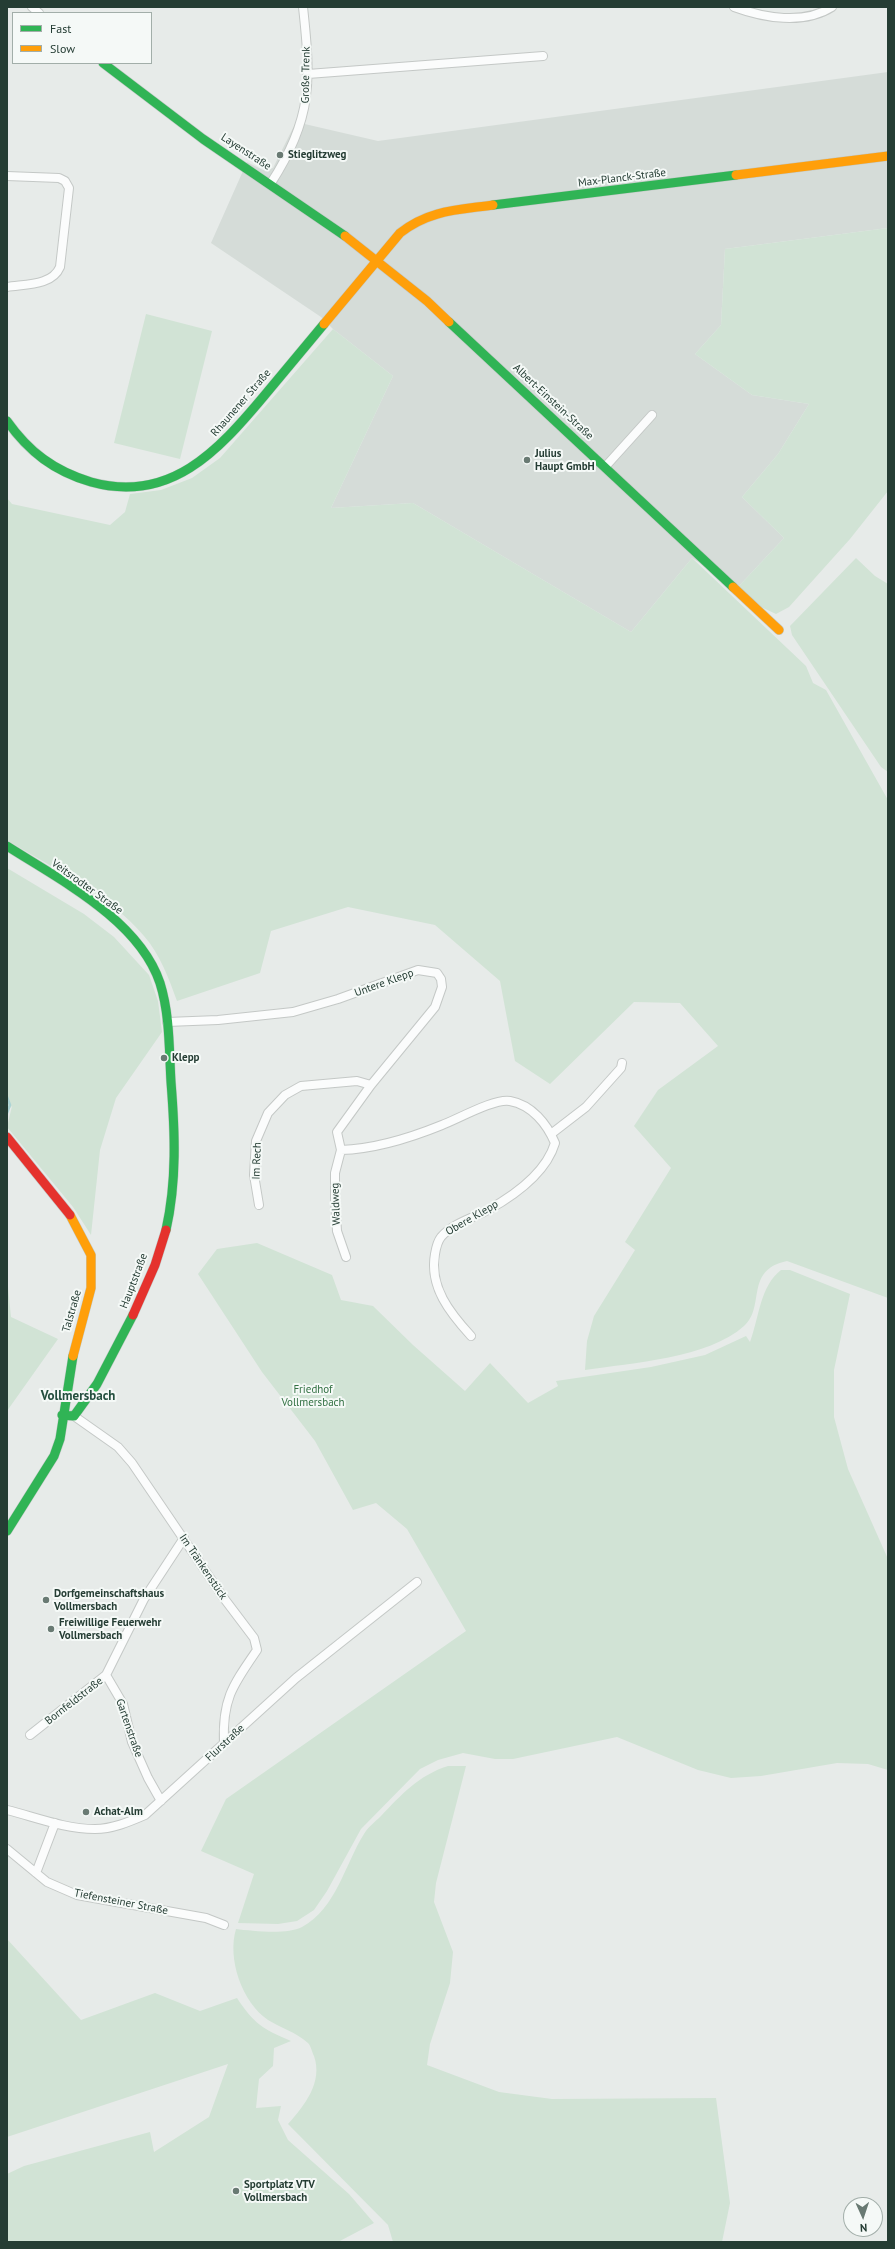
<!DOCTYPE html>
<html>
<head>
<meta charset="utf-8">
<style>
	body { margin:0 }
	#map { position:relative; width:895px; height:2249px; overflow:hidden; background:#e7ebe9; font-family:"PT Sans",sans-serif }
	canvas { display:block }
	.frame { position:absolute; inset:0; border:8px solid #253d34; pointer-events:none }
	.legend { position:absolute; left:12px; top:12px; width:140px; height:52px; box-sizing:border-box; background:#f5f9f7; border:1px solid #a2aea9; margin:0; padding:5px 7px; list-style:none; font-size:12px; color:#253d34 }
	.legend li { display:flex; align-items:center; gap:8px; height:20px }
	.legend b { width:20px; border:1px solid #a2aea9 }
	.north { position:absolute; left:843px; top:2197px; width:40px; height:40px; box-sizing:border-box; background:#f5f9f7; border:1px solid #a2aea9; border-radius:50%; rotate:177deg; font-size:11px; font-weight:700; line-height:16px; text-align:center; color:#253d34 }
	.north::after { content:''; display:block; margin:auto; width:14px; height:18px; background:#697a73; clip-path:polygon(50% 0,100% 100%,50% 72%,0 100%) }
</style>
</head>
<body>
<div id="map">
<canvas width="895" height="2249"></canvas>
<div class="frame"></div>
<ul class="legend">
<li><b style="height:5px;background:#30b455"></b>Fast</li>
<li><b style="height:5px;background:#ff9f0a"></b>Slow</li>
</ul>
<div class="north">N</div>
</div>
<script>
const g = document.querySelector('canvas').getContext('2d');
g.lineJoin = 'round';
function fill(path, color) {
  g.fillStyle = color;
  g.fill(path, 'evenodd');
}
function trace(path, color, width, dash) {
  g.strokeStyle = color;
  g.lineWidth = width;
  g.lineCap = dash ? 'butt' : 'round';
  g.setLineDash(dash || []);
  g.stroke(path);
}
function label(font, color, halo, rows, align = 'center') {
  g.font = font + ' "PT Sans",sans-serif';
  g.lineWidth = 4;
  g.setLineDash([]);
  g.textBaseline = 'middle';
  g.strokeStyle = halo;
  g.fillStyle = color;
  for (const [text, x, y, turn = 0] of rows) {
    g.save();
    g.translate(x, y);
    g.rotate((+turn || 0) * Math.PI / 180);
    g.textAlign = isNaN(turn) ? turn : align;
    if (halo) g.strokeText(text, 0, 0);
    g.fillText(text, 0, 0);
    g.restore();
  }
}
const built = new Path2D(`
	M888 72V228L725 249 721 325 695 354 752 395 809 404 778 454 742 497 784 538 738 587 692 558 631 632 413 503 331 508 393 376 333 329 321 317 211 243 247 162 263 170 273 168 296 122 378 141Z`);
const green = new Path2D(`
	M888 228V491L850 539 789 607 776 614 761 607 738 587 784 538 742 497 778 454 809 404 752 395 695 354 721 325 725 249Z
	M146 314 212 331 180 459 114 443Z
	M333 329 393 376 331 508 413 503 631 632 692 558 806 666 813 683 826 690 888 800V1298L787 1261C744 1270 766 1307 744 1326 709 1358 631 1363 585 1370L587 1341 594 1316 635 1250 625 1242 671 1168 634 1126 658 1090 718 1046 680 1003 634 1002 550 1084 515 1061 500 981 435 925 348 907 271 931 260 973 177 1001C169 979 160 954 144 936 110 895 52 868 7 840V498L12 504 110 525 125 512 130 494 161 490 192 478 220 458Z
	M856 558 875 576 888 584V772L881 767 792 635 790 626Z
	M7 868 84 914 114 937 149 975 158 1001 162 1032 116 1098 100 1150 91 1235 73 1207 7 1127 12 1106 7 1111Z
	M257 1243 332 1275 341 1300 373 1306 413 1345 465 1391 490 1363 528 1403 558 1386 556 1381 651 1367 705 1355 746 1336 750 1342C759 1318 760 1286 781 1270H790L850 1294 834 1370V1417L848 1469 888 1559V1770L868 1764 837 1763 761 1776 731 1778 698 1770 617 1737 513 1759H495L463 1753 438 1760 420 1769 361 1829 327 1891 314 1910 297 1921 278 1924 238 1923 254 1874 201 1851 226 1799 466 1631 407 1529 376 1503 353 1510 315 1441 262 1372 198 1274 217 1249Z
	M7 1277 11 1317 58 1339 7 1411Z
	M448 1766H466L436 1883 434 1902 453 1952 450 1983 430 2044 427 2065 499 2092 552 2099 716 2098 730 2203 722 2242H393L388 2225 288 2124C305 2105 323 2082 314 2056 312 2052 311 2046 308 2043 296 2032 281 2028 268 2020 242 2002 227 1959 236 1929 253 1931 287 1935 302 1927 336 1909 345 1864 364 1834 368 1827 375 1822 381 1816 401 1795 419 1775 448 1766Z
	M7 1939 81 2020 155 1993 200 2011 237 1998C254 2024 263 2029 291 2041L274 2048 273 2066 259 2079 256 2108 281 2106 278 2120 288 2140 349 2194 374 2223 338 2242H7V2174L24 2166 150 2132 154 2152 209 2117 228 2064 7 2137Z`);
const stream = new Path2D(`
	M7 1097 10 1105 7 1113`);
const street = new Path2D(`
	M32 7 39 13
	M734 7C764 18 804 25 832 7
	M308 74 543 56
	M7 176 59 178 65 181 69 188 60 267C52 286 25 284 7 287
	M271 183C313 118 311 81 303 7
	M605 467 652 415
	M167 1022 218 1020 293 1012 338 999 418 970 437 973 441 979 442 987 435 1007 371 1085 337 1132 341 1150 335 1173V1198L337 1231 346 1257
	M551 1134 586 1107 621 1068 622 1063
	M341 1150C376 1149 410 1138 442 1125 458 1119 495 1098 510 1101 532 1105 547 1124 555 1143 546 1173 515 1195 488 1210 473 1218 453 1223 441 1237 437 1242 436 1248 435 1254 429 1287 450 1313 471 1336
	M259 1205 254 1175 256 1141 268 1113 285 1095 301 1086 357 1081 371 1085
	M74 1416 118 1447 132 1463 223 1597 254 1638 257 1650C233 1685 222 1699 224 1743
	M106 1675 123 1704 132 1742 148 1778 161 1801
	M30 1735 106 1675 144 1599 184 1538
	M7 1810C35 1817 65 1829 95 1829 112 1829 129 1822 145 1815L296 1678 417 1582
	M7 1849 47 1882 77 1895 206 1918 224 1925
	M36 1873 55 1823`);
const fast = new Path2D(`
	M103 63 203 139 345 236
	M493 205 736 175
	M449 322 733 587
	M7 421C29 452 54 471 91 482 170 504 218 451 264 396 284 372 304 348 324 324
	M7 846C60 880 139 920 160 983 170 1015 169 1049 171 1082 175 1132 177 1181 166 1230
	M62 1415 74 1416 97 1384 133 1315
	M7 1531 54 1456 60 1439 73 1356`);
const slow = new Path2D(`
	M736 175 888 156
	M345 236 427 301 449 322
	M324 324 400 233C429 210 458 210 493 205
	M733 587 779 630
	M70 1215 91 1255V1288L73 1356`);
const jam = new Path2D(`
	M7 1137 70 1215
	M133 1315 155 1265 166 1230`);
const markers = [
	[280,155,4,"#697a73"],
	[527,460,4,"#697a73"],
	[164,1058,4,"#697a73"],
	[46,1600,4,"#697a73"],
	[51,1629,4,"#697a73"],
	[86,1812,4,"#697a73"],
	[236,2191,4,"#697a73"]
];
const streetNames = [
	["Große Trenk",306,75,-89],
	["Layenstraße",246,152,33],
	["Max-Planck-Straße",622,178,-7],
	["Albert-Einstein-Straße",553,402,43],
	["Rhaunener Straße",241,403,-49],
	["Veitsrodter Straße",87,887,36],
	["Untere Klepp",384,983,-20],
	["Im Rech",257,1161,-88],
	["Waldweg",336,1204,-92],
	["Obere Klepp",472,1218,-30],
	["Hauptstraße",134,1281,-69],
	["Talstraße",72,1311,-74],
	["Im Tränkenstück",203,1567,56],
	["Bornfeldstraße",74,1701,-38],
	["Gartenstraße",129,1728,71],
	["Flurstraße",225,1743,-43],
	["Tiefensteiner Straße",121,1902,11]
];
const poiNames = [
	["Stieglitzweg",288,155],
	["Julius",535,454],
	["Haupt GmbH",535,467],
	["Klepp",172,1058],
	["Dorfgemeinschaftshaus",54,1594],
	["Vollmersbach",54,1607],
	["Freiwillige Feuerwehr",59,1623],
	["Vollmersbach",59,1636],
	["Achat-Alm",94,1812],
	["Sportplatz VTV",244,2185],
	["Vollmersbach",244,2198]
];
const parkNames = [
	["Friedhof",313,1390],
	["Vollmersbach",313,1403]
];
const quarterNames = [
	["Vollmersbach",78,1396]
];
fill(built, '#d5dcd8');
fill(green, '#d1e3d5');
trace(stream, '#acd4d5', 2.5);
trace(street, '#c4c8c6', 10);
trace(fast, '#c2c8c6', 10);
trace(slow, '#c2c8c6', 10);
trace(jam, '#c2c8c6', 10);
trace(street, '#fbfcfc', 8);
trace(fast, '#30b455', 9);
trace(slow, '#ff9f0a', 9);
trace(jam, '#e5322d', 9);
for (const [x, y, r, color] of markers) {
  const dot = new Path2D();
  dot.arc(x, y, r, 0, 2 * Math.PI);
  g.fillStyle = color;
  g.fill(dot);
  trace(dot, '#f5f9f7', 1.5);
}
label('11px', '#253d34', '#f5f9f7', streetNames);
label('bold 11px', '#253d34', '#f5f9f7', poiNames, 'left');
label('11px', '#337143', '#f5f9f7', parkNames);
label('bold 13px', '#234e3e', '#f5f9f7', quarterNames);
</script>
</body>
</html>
